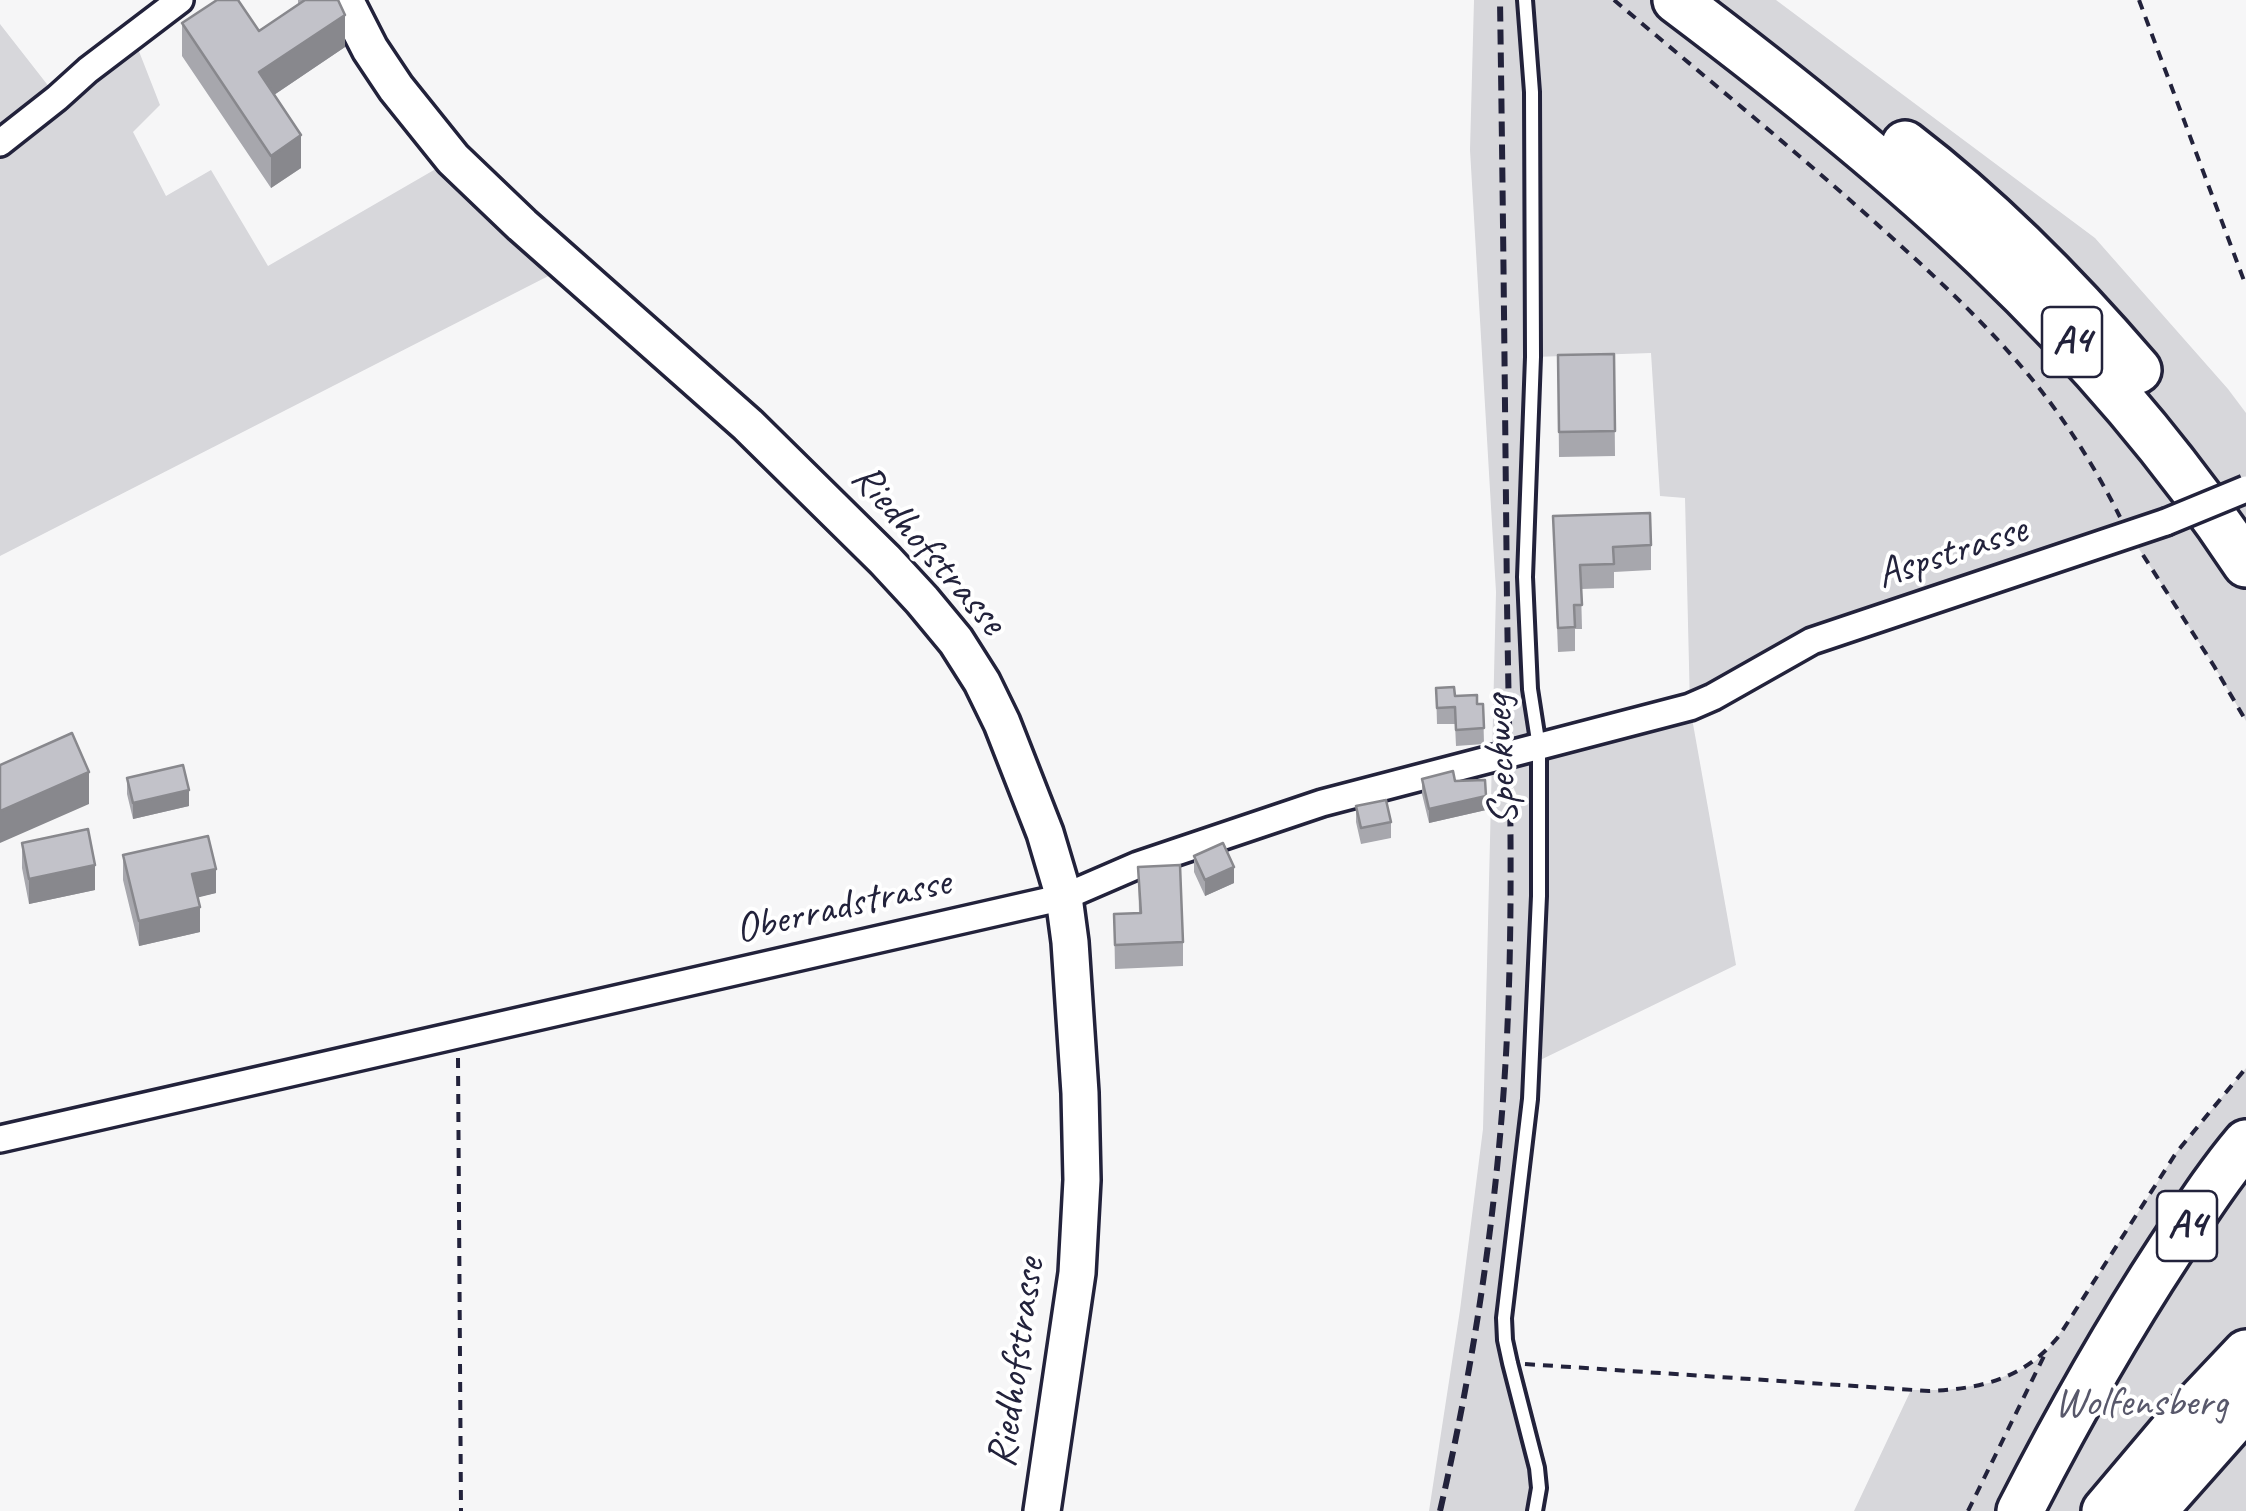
<!DOCTYPE html>
<html>
<head>
<meta charset="utf-8">
<style>
	body { margin:0 }
	canvas { display:block; background:#f6f6f7 }
</style>
</head>
<body>
<canvas width="2246" height="1511"></canvas>
<script>
const g = document.querySelector('canvas').getContext('2d');
g.lineJoin = 'round';
function fill(path, color) {
  g.fillStyle = color;
  g.fill(path, 'evenodd');
}
function trace(path, color, width, dash) {
  g.strokeStyle = color;
  g.lineWidth = width;
  g.lineCap = dash ? 'butt' : 'round';
  g.setLineDash(dash || []);
  g.stroke(path);
}
function label(font, color, halo, rows, align = 'center') {
  g.font = font + ' Caveat,sans-serif';
  g.lineWidth = 8;
  g.setLineDash([]);
  g.textBaseline = 'middle';
  g.strokeStyle = halo;
  g.fillStyle = color;
  for (const [text, x, y, turn = 0] of rows) {
    g.save();
    g.translate(x, y);
    g.rotate((+turn || 0) * Math.PI / 180);
    g.textAlign = isNaN(turn) ? turn : align;
    if (halo) g.strokeText(text, 0, 0);
    g.fillText(text, 0, 0);
    g.restore();
  }
}
const green = new Path2D(`
	M1474 0H1776L2095 238 2228 389 2246 413V721L2214 666 2130 535 1831 634 1690 707 1736 965 1532 1064 1504 1319 1533 1450 1535 1511H1429L1460 1310 1483 1129 1496 592 1470 150ZM1651 353 1660 496 1685 498 1690 707 1539 747 1525 577 1534 357Z
	M0 24 57 97 133 36 160 105 133 132 166 196 211 170 268 266 453 159 568 266 0 556Z
	M2246 1068V1511H1854L1911 1390H1948L1989 1383 2029 1366 2046 1352 2070 1319 2176 1153Z`);
const path = new Path2D(`
	M1614 0C1699 72 1785 142 1868 216 1921 264 1974 311 2020 365 2060 411 2093 463 2120 517
	M2139 0 2246 286
	M2143 555 2214 666 2246 721
	M458 1058 461 1511
	M1525 1364 1929 1391C1982 1389 2025 1378 2059 1336L2176 1153 2246 1068
	M1968 1511 2045 1354`);
const lane = new Path2D(`
	M1525 0 1532 92 1533 357 1525 577 1530 689 1539 747V896L1530 1099 1504 1318 1505 1340 1510 1363 1537 1468 1539 1488 1535 1511`);
const street = new Path2D(`
	M0 143 57 98 88 70 180 0
	M0 1139 1064 897 1138 865 1322 803 1690 707 1713 697 1812 641 2166 522`);
const secondary = new Path2D(`
	M345 0 370 49 396 88 453 159 522 225 748 425 885 560 922 600 956 641 982 682 1002 723 1045 833 1064 897 1070 942 1080 1093 1082 1180 1077 1273 1042 1511`);
const highway = new Path2D(`
	M1676 0C1894 164 2094 334 2246 564
	M1905 144C1991 210 2067 287 2138 370
	M2020 1511C2066 1421 2115 1334 2170 1250 2194 1214 2218 1176 2246 1143
	M2105 1511 2176 1427 2246 1353
	M2153 1511 2246 1406`);
const rail = new Path2D(`
	M1440 1511C1476 1355 1499 1196 1507 1036 1514 892 1509 747 1507 602 1505 401 1503 201 1500 0`);
const streetBridge = new Path2D(`
	M2166 522 2246 489`);
const wall = new Path2D(`
	M298 0H338L345 47 274 95 301 168 271 188 182 56V23L259 31 298 4Z
	M1614 354 1615 456 1559 457 1558 355Z
	M1553 516 1651 545V570L1614 572V588L1581 589 1582 629H1575V651L1558 652Z
	M1436 688 1477 704H1483L1484 744 1456 746 1455 724H1437Z
	M127 778 189 806 133 819 127 794Z
	M1422 779 1455 781 1486 810 1429 823 1422 794Z
	M1356 806 1391 822V838L1361 844 1356 822Z
	M22 843 95 890 29 904 22 868Z
	M123 855 216 893 197 897 200 932 139 946 123 880Z
	M1194 856 1234 883 1205 896 1194 872Z
	M1138 867 1183 942V966L1115 969 1114 914 1139 913Z`);
const shadedWall = new Path2D(`
	M345 15V47L259 105V72Z
	M301 135V168L271 188V156Z
	M89 772V804L0 843V811Z
	M189 790V806L133 819V803Z
	M1486 796V810L1429 823V809Z
	M95 865V890L29 904V879Z
	M1234 867V883L1205 896V880Z
	M216 869V893L192 899V874Z
	M200 907V932L139 946V921Z`);
const building = new Path2D(`
	M217 0H238L259 31 305 0H338L345 15 259 72 301 135 271 156 182 23Z
	M1614 354 1615 431 1559 432 1558 355Z
	M1650 513 1651 545 1613 547 1614 564 1580 565 1582 605H1574L1575 627 1558 628 1553 516Z
	M1454 687 1455 696 1477 695V704H1483L1484 728 1456 730 1455 707 1437 708 1436 688Z
	M72 733 89 772 0 811V765Z
	M183 765 189 790 133 803 127 778Z
	M1453 771 1455 781 1485 780 1486 796 1429 809 1422 779Z
	M1386 800 1391 822 1361 828 1356 806Z
	M88 829 95 865 29 879 22 843Z
	M208 836 216 869 192 874 200 907 139 921 123 855Z
	M1223 843 1234 867 1205 880 1194 856Z
	M1180 865 1183 942 1115 945 1114 914 1141 913 1138 867Z`);
const shields = [
	[2072,342,60],
	[2187,1226,60]
];
const shieldNames = [
	["A4",2072,342],
	["A4",2187,1226]
];
const streetNames = [
	["Riedhofstrasse",928,550,49],
	["Aspstrasse",1952,553,-18],
	["Speckweg",1502,760,-93],
	["Oberradstrasse",843,907,-13],
	["Riedhofstrasse",1017,1363,-82]
];
const parkNames = [
	["Wolfensberg",2141,1404]
];
fill(green, '#d7d7db');
trace(lane, '#22223b', 20);
trace(street, '#22223b', 32);
trace(secondary, '#22223b', 42);
trace(highway, '#22223b', 52);
trace(path, '#22223b', 4, [10, 8]);
trace(lane, '#fff', 12);
trace(street, '#fff', 25);
trace(secondary, '#fff', 35);
trace(highway, '#fff', 45);
trace(rail, '#22223b', 6, [15, 8]);
trace(streetBridge, '#22223b', 32, []);
trace(streetBridge, '#fff', 25);
fill(wall, '#a7a7ad');
fill(shadedWall, '#88888d');
fill(building, '#c2c2c9');
trace(building, '#88888d', 2.5);
for (const [x, y, w] of shields) {
  const box = new Path2D();
  box.roundRect(x - w / 2, y - 35, w, 70, 8);
  g.fillStyle = '#fff';
  g.fill(box);
  trace(box, '#22223b', 2.5);
}
label('bold 40px', '#22223b', null, shieldNames);
label('42px', '#22223b', '#fff', streetNames);
label('42px', '#58586b', '#fff', parkNames);
</script>
</body>
</html>
